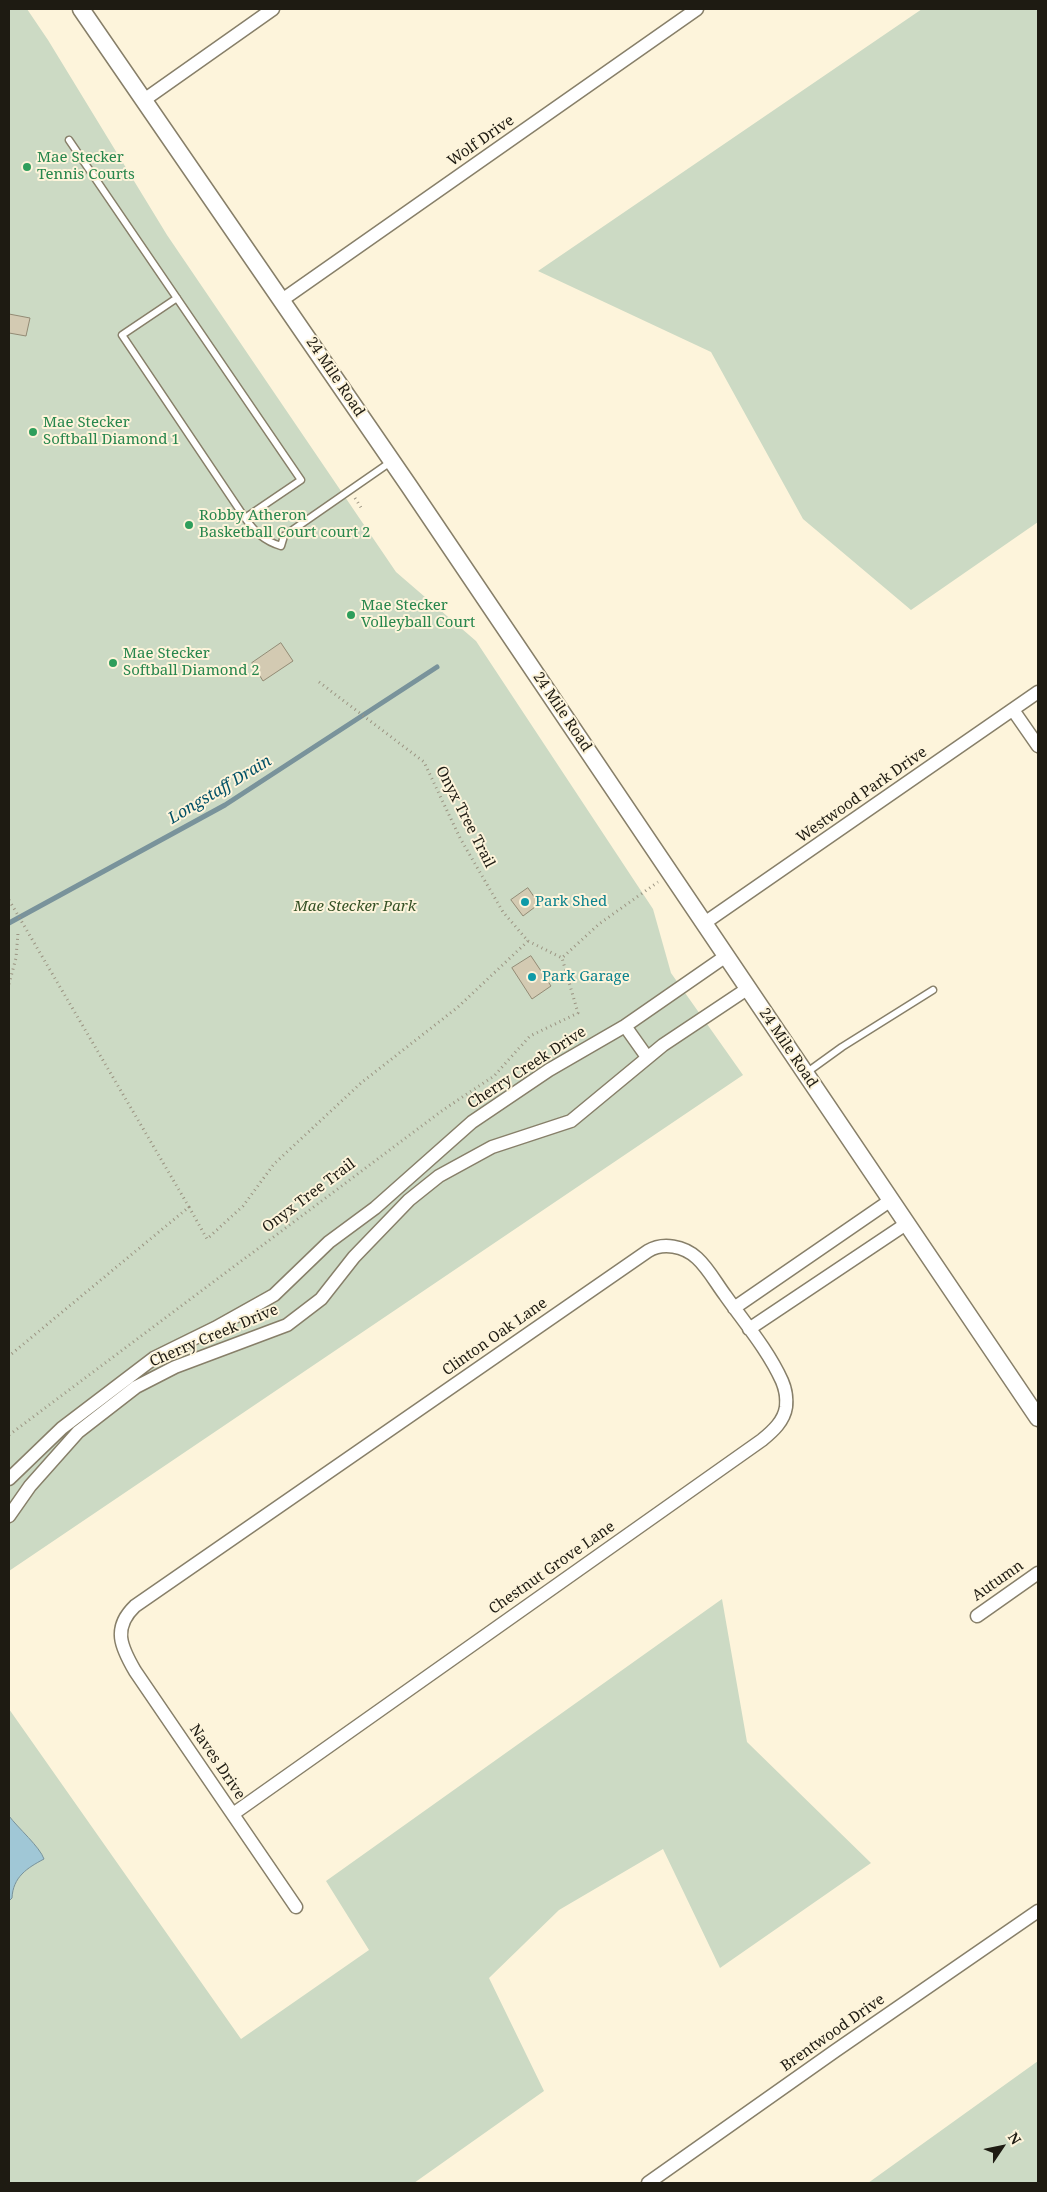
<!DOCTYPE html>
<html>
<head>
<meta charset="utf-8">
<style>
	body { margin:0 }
	#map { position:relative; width:1047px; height:2192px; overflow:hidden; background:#fdf4db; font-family:"Noto Serif",serif }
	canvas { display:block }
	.frame { position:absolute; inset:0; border:10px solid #1e1b12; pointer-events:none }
	.north { position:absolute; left:977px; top:2122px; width:50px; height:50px; -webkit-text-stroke:4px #fdf4db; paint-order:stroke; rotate:56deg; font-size:14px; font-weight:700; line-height:20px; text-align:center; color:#1e1b12 }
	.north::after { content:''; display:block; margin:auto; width:18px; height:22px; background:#1e1b12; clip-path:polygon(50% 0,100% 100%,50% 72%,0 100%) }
</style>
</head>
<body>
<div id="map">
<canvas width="1047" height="2192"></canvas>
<div class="frame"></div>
<div class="north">N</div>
</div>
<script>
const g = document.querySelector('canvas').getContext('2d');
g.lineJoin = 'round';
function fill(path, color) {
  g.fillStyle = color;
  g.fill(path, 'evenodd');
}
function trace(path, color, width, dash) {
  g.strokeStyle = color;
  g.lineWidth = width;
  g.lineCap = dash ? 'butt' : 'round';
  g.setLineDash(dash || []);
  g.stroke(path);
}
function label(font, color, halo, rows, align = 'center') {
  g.font = font + ' "Noto Serif",serif';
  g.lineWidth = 4;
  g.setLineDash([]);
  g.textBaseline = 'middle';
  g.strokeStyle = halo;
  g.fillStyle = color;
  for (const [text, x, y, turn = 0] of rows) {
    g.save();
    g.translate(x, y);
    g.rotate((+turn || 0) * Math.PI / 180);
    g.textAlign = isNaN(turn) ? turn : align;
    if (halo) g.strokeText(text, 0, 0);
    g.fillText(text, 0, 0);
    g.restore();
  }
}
const green = new Path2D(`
	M9 9H27L48 40 167 235 396 572 476 641 653 909 671 973 743 1075 9 1571Z
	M922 9H1038V522L911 610 803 519 711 352 538 271Z
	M722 1599 747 1742 871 1863 720 1968 663 1849 559 1910 489 1978 544 2091 414 2183H9V1709L241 2039 369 1950 326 1881Z
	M1038 2061V2183H868Z`);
const water = new Path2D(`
	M9 1816C18 1828 40 1847 44 1859 27 1868 13 1877 12 1898L9 1901Z`);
const stream = new Path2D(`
	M9 923 225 805 437 667`);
const building = new Path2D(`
	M9 314 30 318 26 336 9 333Z
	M281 643 293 661 263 681 252 663Z
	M528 888 539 904 523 916 511 900Z
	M531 956 551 986 532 999 512 968Z`);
const path = new Path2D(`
	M355 498 362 509
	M319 682 424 762 460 838 503 912 528 941 562 958 599 924 658 882
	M9 900 189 1207 9 1356
	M9 984 16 958 18 933
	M189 1207 207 1239 243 1206 274 1164 361 1083 458 1007 528 941
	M9 1435 443 1110 494 1076 530 1036 578 1013 562 958`);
const service = new Path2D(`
	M69 140 301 480 245 518 122 335 177 298
	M245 518C254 531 264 541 281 546L284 536 392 461
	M806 1073 842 1047 933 990`);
const minor = new Path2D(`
	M144 100 273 9
	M282 300 697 9
	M1013 710 1038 746
	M703 924 1038 692
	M625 1026 647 1057
	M734 1308 891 1200
	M749 1329 906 1224
	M9 1479 62 1428 154 1358 215 1328 274 1295 329 1242 375 1208 472 1122 549 1070 625 1026 726 956
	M9 1516 30 1486 78 1432 136 1387 175 1367 287 1325 321 1299 354 1257 409 1200 439 1176 492 1147 571 1121 663 1045 747 989
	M977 1616 1038 1573
	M233 1814 762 1440C773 1431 784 1421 786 1407 787 1398 785 1388 782 1381 768 1350 744 1322 725 1295 716 1283 708 1268 697 1258 684 1246 663 1242 648 1251L135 1606C112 1628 121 1647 135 1671L296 1907
	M648 2183 835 2051 1038 1911`);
const tertiary = new Path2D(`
	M81 9 409 486 1038 1418`);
const markers = [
	[27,167,5,"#2e9e5b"],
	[33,432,5,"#2e9e5b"],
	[189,525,5,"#2e9e5b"],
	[351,615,5,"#2e9e5b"],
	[113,663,5,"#2e9e5b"],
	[525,902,5,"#0f9aa8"],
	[532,977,5,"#0f9aa8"]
];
const streetNames = [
	["Wolf Drive",481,141,-35],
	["24 Mile Road",335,377,56],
	["24 Mile Road",562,712,56],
	["Westwood Park Drive",862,795,-35],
	["Onyx Tree Trail",465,817,63],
	["24 Mile Road",788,1048,56],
	["Cherry Creek Drive",527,1068,-33],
	["Onyx Tree Trail",309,1196,-37],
	["Cherry Creek Drive",214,1336,-23],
	["Clinton Oak Lane",495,1337,-35],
	["Chestnut Grove Lane",552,1568,-35],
	["Autumn",998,1581,-35],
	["Naves Drive",217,1762,56],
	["Brentwood Drive",833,2033,-35]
];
const leisureNames = [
	["Mae Stecker",37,158],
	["Tennis Courts",37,175],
	["Mae Stecker",43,423],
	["Softball Diamond 1",43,440],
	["Robby Atheron",199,516],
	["Basketball Court court 2",199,533],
	["Mae Stecker",361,606],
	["Volleyball Court",361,623],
	["Mae Stecker",123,654],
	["Softball Diamond 2",123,671]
];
const cultureNames = [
	["Park Shed",535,902],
	["Park Garage",542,977]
];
const parkNames = [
	["Mae Stecker Park",355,907]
];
const waterNames = [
	["Longstaff Drain",220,790,-31]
];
fill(green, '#ccdac4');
fill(water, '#a0c7d6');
trace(water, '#79939b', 1);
trace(stream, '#79939b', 5);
fill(building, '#d3cab2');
trace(building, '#938b75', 1);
trace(service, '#877f69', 9);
trace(minor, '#877f69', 15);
trace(tertiary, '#877f69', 19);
trace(path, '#9b9482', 3, [1, 4]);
trace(service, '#fff', 6);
trace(minor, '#fff', 12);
trace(tertiary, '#fff', 16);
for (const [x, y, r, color] of markers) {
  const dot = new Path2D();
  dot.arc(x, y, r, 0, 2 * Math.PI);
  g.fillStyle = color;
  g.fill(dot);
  trace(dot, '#fdf4db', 2);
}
label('15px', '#1e1b12', '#fdf4db', streetNames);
label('15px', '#27864d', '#fdf4db', leisureNames, 'left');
label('15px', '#0d838f', '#fdf4db', cultureNames, 'left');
label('italic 15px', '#365226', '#fdf4db', parkNames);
label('italic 16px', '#005066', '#fdf4db', waterNames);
</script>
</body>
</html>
